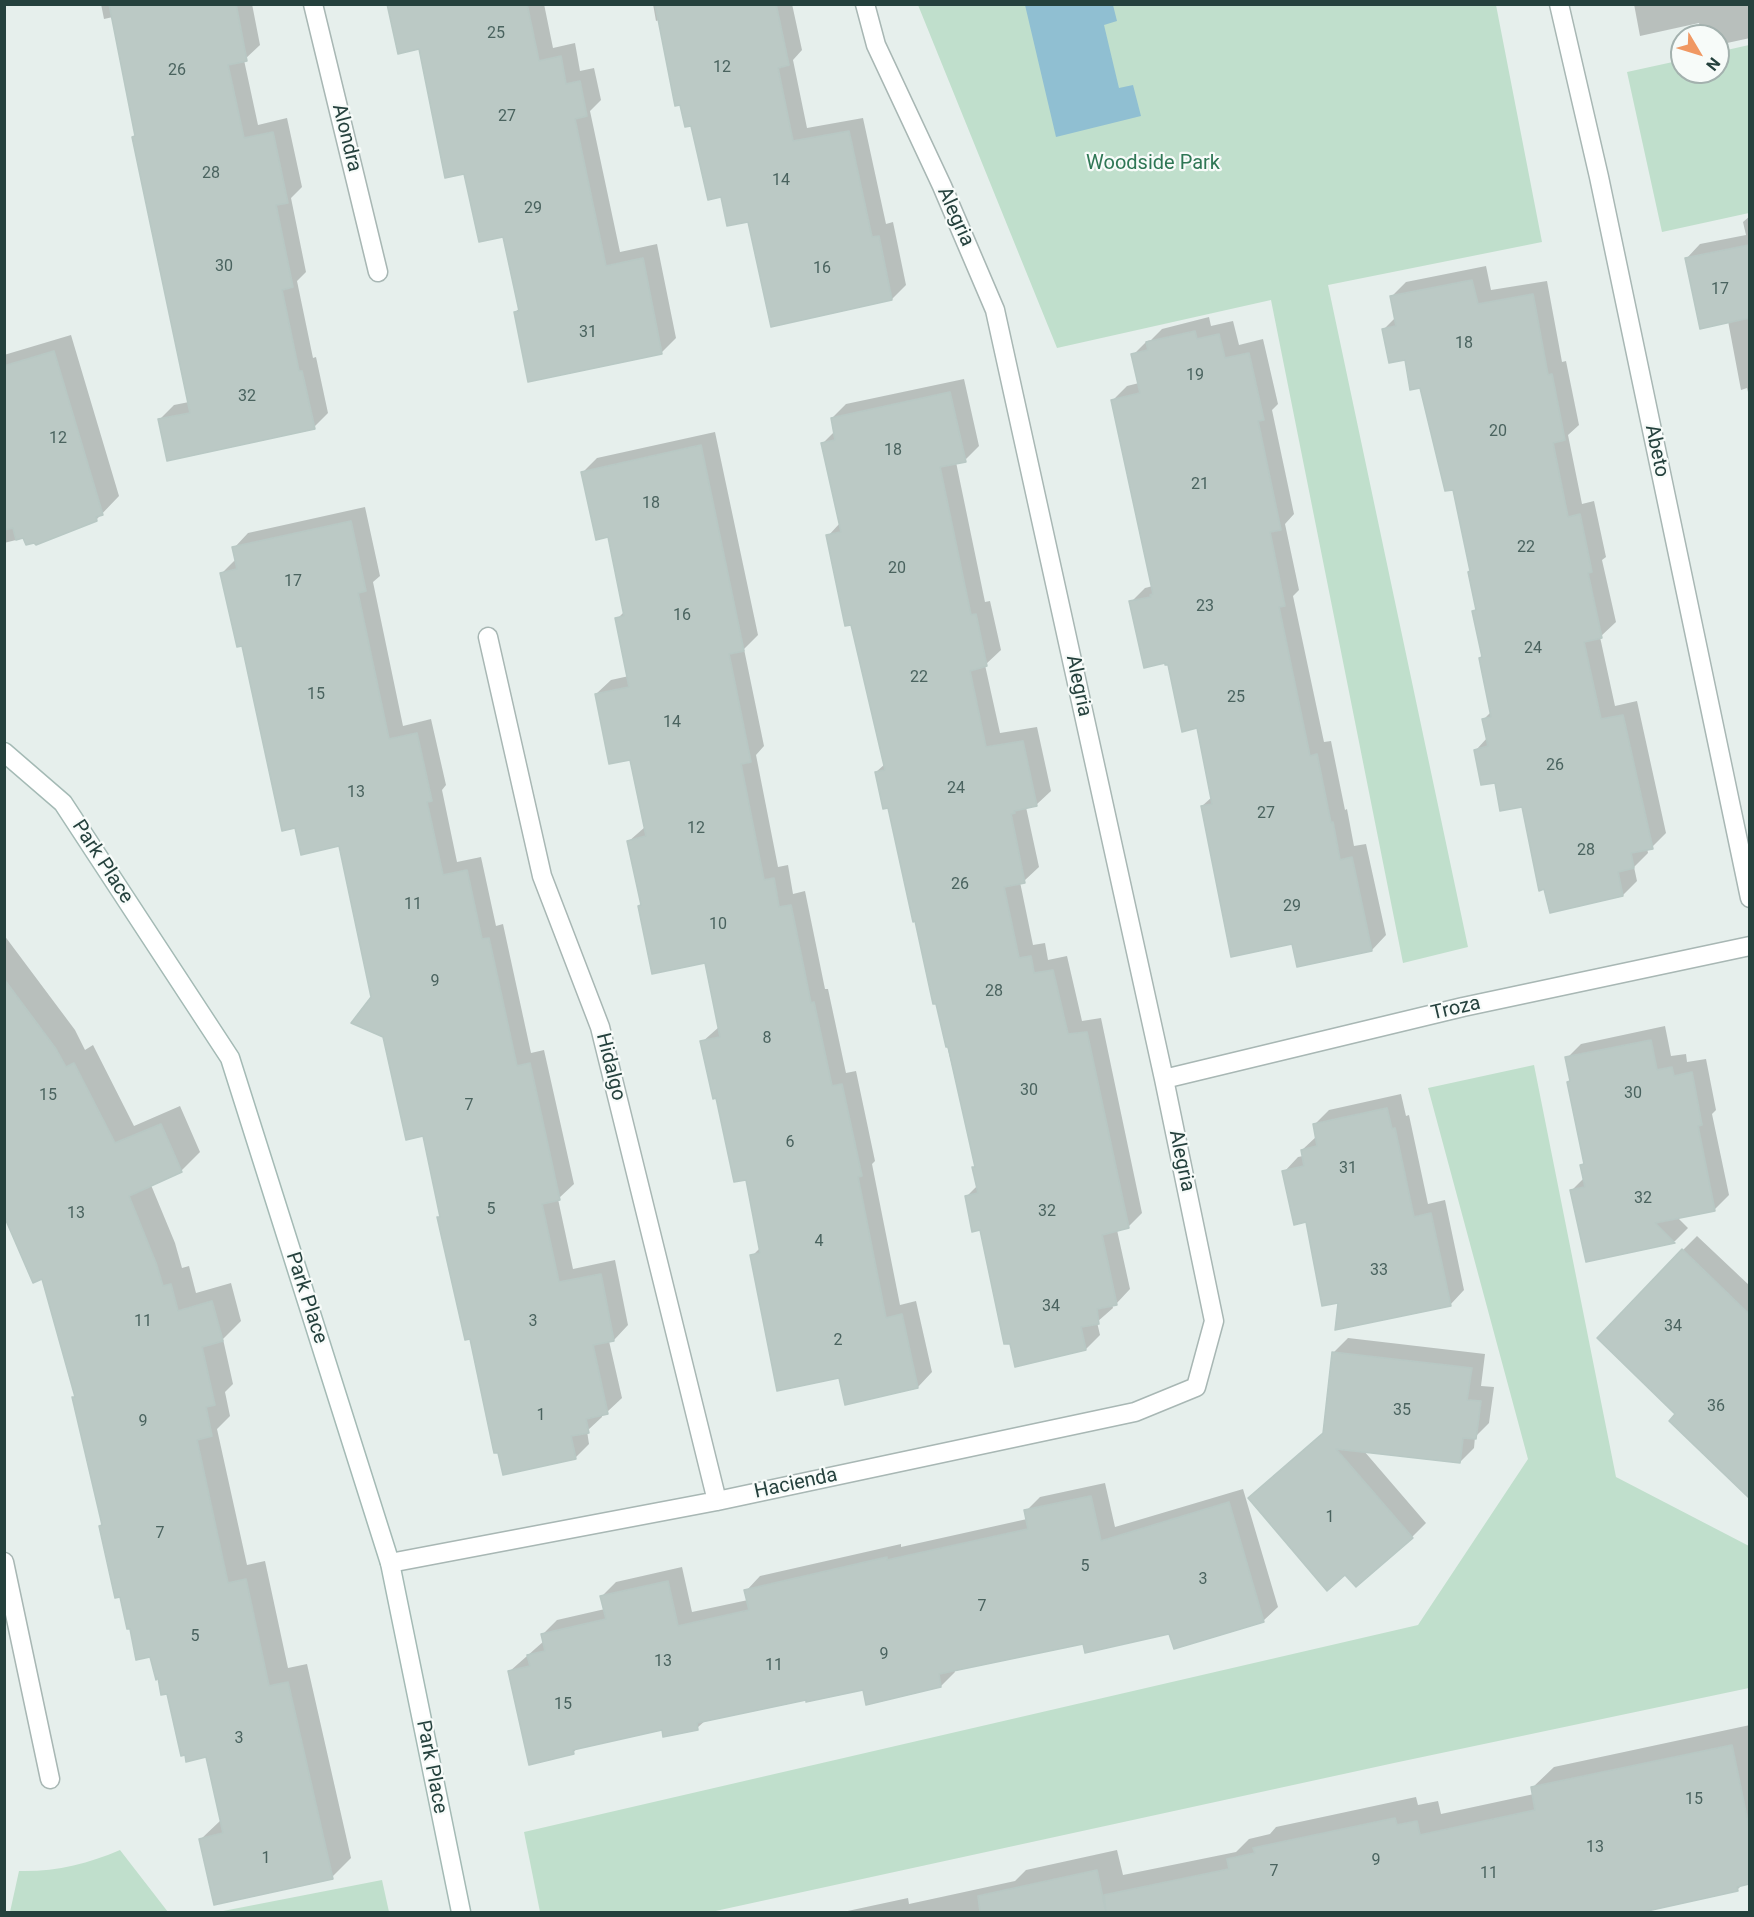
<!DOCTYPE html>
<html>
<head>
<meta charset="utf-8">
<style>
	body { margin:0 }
	#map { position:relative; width:1754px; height:1917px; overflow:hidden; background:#e6efec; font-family:Roboto,sans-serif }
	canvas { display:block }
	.frame { position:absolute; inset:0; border:6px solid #25413d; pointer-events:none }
	.north { position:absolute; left:1670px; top:24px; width:60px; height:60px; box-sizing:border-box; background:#f7fbf9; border:2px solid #a3b1ae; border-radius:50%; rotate:128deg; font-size:16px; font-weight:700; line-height:24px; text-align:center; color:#25413d }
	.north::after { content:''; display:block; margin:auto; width:21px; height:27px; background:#f09863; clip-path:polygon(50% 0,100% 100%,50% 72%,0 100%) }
</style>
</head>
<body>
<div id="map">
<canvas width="1754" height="1917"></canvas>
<div class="frame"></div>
<div class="north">N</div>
</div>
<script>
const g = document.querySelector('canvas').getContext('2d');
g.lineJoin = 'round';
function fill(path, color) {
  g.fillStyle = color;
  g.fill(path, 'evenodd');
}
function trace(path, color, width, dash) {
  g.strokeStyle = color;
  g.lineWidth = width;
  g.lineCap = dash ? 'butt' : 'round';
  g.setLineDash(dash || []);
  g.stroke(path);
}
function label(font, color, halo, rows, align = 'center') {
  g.font = font + ' Roboto,sans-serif';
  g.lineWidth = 4.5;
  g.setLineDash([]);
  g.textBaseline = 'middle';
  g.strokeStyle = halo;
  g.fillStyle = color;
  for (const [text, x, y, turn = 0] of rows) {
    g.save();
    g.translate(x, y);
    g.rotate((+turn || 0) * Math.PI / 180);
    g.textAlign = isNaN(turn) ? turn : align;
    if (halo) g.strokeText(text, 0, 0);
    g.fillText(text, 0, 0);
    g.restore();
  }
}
const green = new Path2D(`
	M918 5H1496L1542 242 1328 285 1468 947 1403 963 1271 300 1057 348Z
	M1749 45V213L1662 232 1627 72 1682 60V72H1718V52Z
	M1534 1065 1616 1477 1749 1546V1688L1394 1763 711 1912H540L524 1832 1418 1625 1528 1459 1428 1088Z
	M120 1850 168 1912H10L19 1871C54 1872 88 1864 120 1850Z
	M382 1880 389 1912H218Z`);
const water = new Path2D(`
	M1025 5H1113L1117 21 1104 25 1119 88 1133 85 1141 116 1056 137Z`);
const shadow = new Path2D(`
	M101 4H252L260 45 244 60 258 125 287 118 302 187 291 198 306 272 297 281 313 358 316 357 328 413 314 427 159 420 174 405 189 402 113 17 104 19Z
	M389 4H544L553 48 575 43 580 71 594 68 601 100 590 111 620 252 657 244 676 338 662 352 515 312 520 308 504 235 465 172 420 47Z
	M653 4H792L802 50 793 60 807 128 863 118 886 224 893 222 906 285 892 299 722 195 692 124 659 20 656 21Z
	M1634 4H1750V38L1718 45V36H1702L1699 23 1640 36Z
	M1750 216V400L1747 388 1741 390 1728 321 1686 259 1700 244 1746 235 1743 222Z
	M1486 266 1491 290 1547 281 1562 362 1566 361 1579 425 1568 435 1582 504 1594 501 1606 557 1602 560 1616 622 1600 637 1615 706 1637 701 1666 833 1652 847 1647 848 1648 853 1634 867 1637 881 1623 895 1496 781 1476 750 1487 738 1484 719 1492 711 1480 658 1483 655 1474 612 1477 609 1471 570 1454 488 1421 386 1406 358 1384 329 1396 317 1391 297 1406 282Z
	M1209 317 1211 326 1233 321 1239 345 1263 339 1278 404 1272 410 1294 514 1285 524 1299 590 1293 596 1324 742 1331 741 1345 810 1347 809 1354 846 1366 844 1386 935 1372 950 1294 942 1202 806 1212 797 1198 726 1169 663 1131 602 1145 588 1153 586 1113 400 1127 386 1139 383 1133 355 1147 341 1151 340 1162 329Z
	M71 335 119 496 96 520 4 543V355Z
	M964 379 979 446 965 460 956 462 985 602 990 601 1001 650 985 665 1000 733 1037 727 1051 791 1036 805 1026 807 1039 867 1024 881 1020 882 1033 945 1045 943 1048 960 1067 956 1082 1021 1101 1018 1142 1213 1128 1227 1117 1230 1130 1289 1116 1304H1112L1113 1308 1097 1322 1100 1335 1086 1349 981 1229 966 1197 978 1185 974 1168 976 1165 889 806 876 772 885 764 852 623 828 536 840 523 822 444 835 431 832 418 846 404Z
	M715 432 758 635 744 649 764 746 756 755 778 867 788 865 793 894 805 891 825 989H828L846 1073 856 1071 875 1161 872 1164 900 1305 916 1301 932 1372 918 1387 840 1376 752 1256 761 1247 748 1178 717 1097 702 1042 719 1027 706 962 639 906 642 903 629 841 645 827 631 759 596 694 611 680 629 676 617 619 625 611 609 536 583 472 597 458Z
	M365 507 380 576 373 582 403 726 431 719 446 785 442 790 457 862 481 857 496 926 503 924 531 1053 544 1050 574 1184 558 1199 573 1269 615 1260 628 1325 614 1340 609 1341 622 1398 607 1412 602 1414V1417L587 1431 589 1444 575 1458 471 1337 438 1218 441 1215 424 1135 384 1036 372 998 341 845 243 644 222 573 236 559 234 548 248 533Z
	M4 935 75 1030 85 1050 93 1045 134 1126 180 1106 200 1152 181 1171 151 1185 175 1243 182 1268 189 1266 196 1293 231 1283 241 1321 223 1339 233 1384 225 1392 230 1416 217 1429 247 1565 265 1561 288 1668 307 1664 351 1858 332 1877 201 1839 221 1820 207 1756 168 1692 151 1655 131 1627 103 1524 74 1398 76 1396 43 1277 4 1197Z
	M1665 1026 1671 1056 1686 1054 1687 1062 1706 1059 1716 1110 1712 1114 1729 1195 1715 1209 1677 1217 1688 1228 1675 1241 1587 1260 1572 1190 1584 1178 1582 1165 1585 1161 1567 1058 1581 1044Z
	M1401 1094 1406 1116 1409 1115 1428 1204 1445 1200 1464 1290 1450 1305 1340 1301 1307 1221 1284 1172 1298 1157 1303 1156 1302 1150 1317 1136 1315 1124 1329 1110Z
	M1697 1236 1750 1286V1471L1736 1484 1677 1414 1683 1250Z
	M1348 1338 1485 1354 1481 1386 1494 1387 1489 1423 1475 1437 1474 1448 1460 1462 1364 1451 1426 1523 1412 1537 1345 1573 1250 1498 1324 1432 1334 1352Z
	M1105 1483 1115 1527 1243 1489 1278 1607 1263 1621 1084 1642 954 1669 955 1672 941 1686 864 1688 706 1720 697 1728 663 1729 578 1747 573 1753 510 1671 544 1641 542 1635 557 1620 605 1609 602 1596 616 1582 682 1567 692 1612 748 1600 746 1591 760 1576 901 1544V1547L1027 1519 1026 1511 1040 1497Z
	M1750 1725V1883L1743 1884 1737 1890 1636 1912H843L908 1898 909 1904 1015 1881 1026 1870 1117 1850 1123 1875 1236 1852 1249 1839 1270 1834 1276 1827 1416 1797 1418 1805 1438 1801 1441 1814 1534 1794 1532 1788 1554 1767Z`);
const building = new Path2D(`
	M109 4H236L247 61 228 65 244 138 273 132 288 203 276 205 293 287 282 290 299 371H302L315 429 167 461 158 419 190 413 132 137 135 136Z
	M387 4H527L539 61 561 56 566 84 580 81 587 116 575 119 606 266 643 258 662 354 528 382 514 312 519 311 503 237 479 242 464 174 445 178 419 49 398 54Z
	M655 4H776L789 65 778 68 793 141 849 131 872 237 879 236 892 300 771 327 748 222 727 226 721 197 708 200 691 126 685 127 680 105 675 106Z
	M1749 245V318L1700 329 1685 258Z
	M1472 280 1478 304 1533 294 1548 375 1552 374 1565 440 1553 443 1568 517 1580 514 1592 572 1588 573 1602 638 1584 642 1601 719 1623 715 1653 849 1631 853 1634 868 1618 872 1623 896 1550 913 1544 889 1539 891 1522 807 1500 811 1495 783 1481 785 1474 750 1488 746 1482 719 1491 717 1479 658 1482 657 1472 611 1476 610 1468 572 1470 571 1453 490 1445 491 1420 388 1410 390 1405 360 1389 363 1382 329 1396 326 1390 296Z
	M1195 331 1197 339 1219 334 1225 358 1249 353 1264 420 1258 421 1281 530 1270 532 1285 606 1279 607 1310 756 1317 754 1331 823 1333 822 1340 860 1352 857 1372 951 1297 967 1292 944 1231 957 1201 806 1212 804 1197 728 1182 732 1168 665H1165V663L1144 668 1129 601 1151 597 1150 595 1153 594 1111 400 1140 393 1131 354 1148 350 1146 342Z
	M54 351 103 515 96 517 97 521 36 545 34 543 26 545 23 538 16 540 13 528 4 530V366Z
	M950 392 966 462 940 467 971 615 976 614 987 666 970 671 986 747 1023 741 1037 806 1014 811 1015 813 1011 814 1025 883 1004 887 1019 958 1031 956 1034 973 1053 970 1068 1034 1087 1032 1129 1228 1102 1235 1117 1305 1097 1309 1099 1324 1081 1327 1086 1350 1015 1367 1010 1344H1004L980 1230 972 1232 965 1196 978 1193 972 1167H975L948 1047H946L936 1004H933L915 921 913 922 888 808 883 809 875 772 885 770 851 625 845 626 826 535 841 532 821 443 835 440 831 418Z
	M701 445 744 651 729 654 751 762 741 764 764 880 774 878 779 907 791 905 811 1003 814 1002 832 1086 842 1084 862 1176 858 1177 886 1318 902 1314 918 1388 845 1405 839 1378 777 1391 750 1255 760 1253 746 1180 734 1182 716 1098 713 1099 700 1041 720 1037 705 963 652 974 638 906 641 905 627 841 646 836 630 760 609 764 595 694 629 687 615 618 624 616 608 537 596 540 581 472Z
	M351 521 366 591 358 593 389 739 417 733 432 801 427 802 443 875 467 870 482 939 489 938 517 1066 530 1063 560 1200 542 1204 559 1282 601 1274 614 1341 593 1345 608 1414 586 1419 589 1433 571 1436 576 1459 503 1475 498 1453H494L470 1339 465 1340 437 1217H440L423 1136 406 1140 383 1037 351 1023 371 997 339 846 301 855 295 828 282 831 242 646 237 647 220 573 237 569 232 547Z
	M4 979 56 1049 66 1067 74 1063 115 1143 161 1124 182 1172 129 1196 156 1263 163 1286 171 1284 178 1311 212 1301 223 1341 202 1347 215 1405 206 1407 212 1436 197 1440 228 1583 246 1579 269 1686 288 1682 333 1879 214 1905 199 1839 223 1833 206 1757 186 1762 185 1755 181 1756 167 1694 161 1695 158 1678 156 1680 150 1657 136 1660 130 1629H127L120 1597 115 1598 99 1526 102 1525 72 1397H75L42 1279 33 1283 4 1216Z
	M1651 1040 1657 1070 1672 1067 1674 1076 1692 1072 1702 1125 1698 1126 1715 1211 1655 1223 1675 1243 1586 1262 1570 1190 1585 1187 1580 1165 1584 1164 1567 1082 1570 1081 1565 1057Z
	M1387 1108 1392 1129 1395 1128 1414 1217 1431 1213 1451 1306 1335 1330 1338 1303 1322 1306 1306 1222 1294 1225 1282 1171 1304 1166 1301 1150 1317 1146 1313 1124Z
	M1682 1249 1749 1314V1498L1669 1421 1675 1414 1597 1338Z
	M1332 1352 1472 1368 1467 1400 1481 1401 1476 1439 1463 1438 1460 1463 1336 1449 1413 1538 1356 1587 1345 1575 1327 1591 1248 1498 1323 1433Z
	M1091 1496 1101 1541 1229 1502 1264 1622 1174 1649 1169 1634 1085 1653 1083 1644 939 1674 941 1687 866 1705 863 1690 806 1702V1700L697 1723 698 1730 663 1737 662 1730 573 1750 574 1754 529 1765 508 1671 530 1666 527 1655 545 1651 541 1634 606 1619 600 1596 668 1581 678 1626 749 1610 744 1590 887 1557V1560L1028 1529 1024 1510Z
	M1732 1745 1749 1827V1884L1737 1887 1738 1891 1643 1912H1106L1104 1895 1229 1869 1227 1859 1255 1853 1253 1848 1395 1818 1397 1825 1417 1821 1420 1835 1535 1810 1531 1787Z
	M1097 1870 1106 1912H980L978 1896Z`);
const street = new Path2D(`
	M313 4 378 272
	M1559 4 1599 177 1750 898
	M488 637 542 876 600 1027 717 1501
	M1164 1079 1463 1007 1750 946
	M4 1562 50 1779
	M390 1563 717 1501 1135 1412 1196 1387 1214 1321 1164 1079 995 310 942 186 876 45 865 4`);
const secondary = new Path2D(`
	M4 752 63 803 230 1058 390 1563 461 1912`);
const numberNames = [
	["25",496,34],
	["12",722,68],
	["26",177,71],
	["27",507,117],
	["28",211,174],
	["14",781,181],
	["29",533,209],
	["30",224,267],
	["16",822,269],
	["17",1720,290],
	["31",588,333],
	["18",1464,344],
	["19",1195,376],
	["32",247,397],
	["20",1498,432],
	["12",58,439],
	["18",893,451],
	["21",1200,485],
	["18",651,504],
	["22",1526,548],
	["20",897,569],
	["17",293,582],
	["23",1205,607],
	["16",682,616],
	["24",1533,649],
	["22",919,678],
	["15",316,695],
	["25",1236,698],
	["14",672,723],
	["26",1555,766],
	["24",956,789],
	["13",356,793],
	["27",1266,814],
	["12",696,829],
	["28",1586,851],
	["26",960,885],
	["11",413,905],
	["29",1292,907],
	["10",718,925],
	["9",435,982],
	["28",994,992],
	["8",767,1039],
	["30",1029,1091],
	["30",1633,1094],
	["15",48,1096],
	["7",469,1106],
	["6",790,1143],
	["31",1348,1169],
	["32",1643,1199],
	["5",491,1210],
	["32",1047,1212],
	["13",76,1214],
	["4",819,1242],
	["33",1379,1271],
	["34",1051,1307],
	["11",143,1322],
	["3",533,1322],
	["34",1673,1327],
	["2",838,1341],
	["36",1716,1407],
	["35",1402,1411],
	["1",541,1416],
	["9",143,1422],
	["1",1330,1518],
	["7",160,1534],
	["5",1085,1567],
	["3",1203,1580],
	["7",982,1607],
	["5",195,1637],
	["9",884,1655],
	["13",663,1662],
	["11",774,1666],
	["15",563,1705],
	["3",239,1739],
	["15",1694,1800],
	["13",1595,1848],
	["1",266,1859],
	["9",1376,1861],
	["7",1274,1872],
	["11",1489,1874]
];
const streetNames = [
	["Alondra",346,138,76],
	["Alegria",955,217,66],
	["Abeto",1656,451,78],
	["Alegria",1078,686,78],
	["Park Place",102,862,57],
	["Troza",1456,1009,-13],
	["Hidalgo",610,1067,76],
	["Alegria",1181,1161,78],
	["Park Place",306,1298,72],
	["Hacienda",796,1484,-12],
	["Park Place",431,1767,79]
];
const parkNames = [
	["Woodside Park",1153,164]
];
fill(green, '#c0dfcc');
fill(water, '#90bfd2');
fill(shadow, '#0003');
fill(building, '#bbc9c5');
trace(building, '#b8c8c4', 1.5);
trace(street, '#a8b7b4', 21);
trace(secondary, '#a4bab5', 21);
trace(street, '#fff', 18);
trace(secondary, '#fff', 18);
label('16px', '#4a635f', null, numberNames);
label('20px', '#25413d', '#f7fbf9', streetNames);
label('20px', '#2f7755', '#f7fbf9', parkNames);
</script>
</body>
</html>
